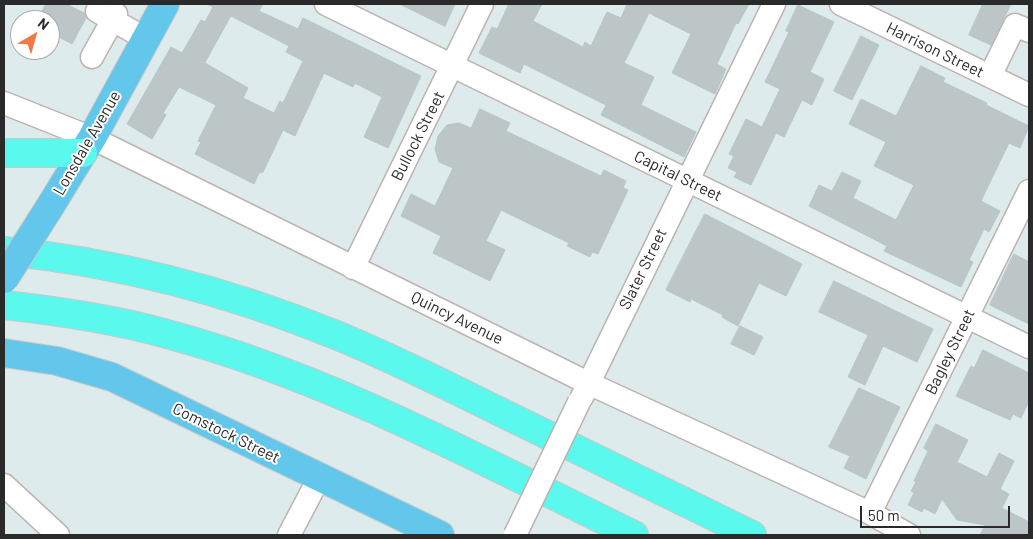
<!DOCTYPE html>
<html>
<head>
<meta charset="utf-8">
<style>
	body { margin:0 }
	#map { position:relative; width:1033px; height:539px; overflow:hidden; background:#ddebec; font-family:Barlow,sans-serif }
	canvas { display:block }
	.frame { position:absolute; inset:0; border:5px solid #2a2a2a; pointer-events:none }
	.north { position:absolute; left:10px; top:10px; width:50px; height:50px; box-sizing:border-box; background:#fff; border:1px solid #aaa; border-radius:50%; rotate:38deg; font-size:14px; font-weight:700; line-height:20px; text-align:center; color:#2a2a2a }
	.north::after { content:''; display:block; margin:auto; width:18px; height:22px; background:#f37942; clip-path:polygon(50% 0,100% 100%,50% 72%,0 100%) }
	.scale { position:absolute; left:860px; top:506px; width:150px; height:22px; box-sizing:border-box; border:2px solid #2a2a2a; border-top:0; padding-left:6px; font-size:15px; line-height:18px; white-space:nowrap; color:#2a2a2a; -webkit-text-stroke:4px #fff; paint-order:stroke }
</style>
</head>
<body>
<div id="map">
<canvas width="1033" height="539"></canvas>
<div class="frame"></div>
<div class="north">N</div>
<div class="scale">50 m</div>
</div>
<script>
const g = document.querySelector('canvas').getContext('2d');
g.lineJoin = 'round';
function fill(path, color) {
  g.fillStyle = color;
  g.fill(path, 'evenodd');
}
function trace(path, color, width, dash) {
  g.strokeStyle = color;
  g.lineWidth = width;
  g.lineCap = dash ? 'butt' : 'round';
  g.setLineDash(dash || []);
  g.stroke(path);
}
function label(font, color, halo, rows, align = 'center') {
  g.font = font + ' Barlow,sans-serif';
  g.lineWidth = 4;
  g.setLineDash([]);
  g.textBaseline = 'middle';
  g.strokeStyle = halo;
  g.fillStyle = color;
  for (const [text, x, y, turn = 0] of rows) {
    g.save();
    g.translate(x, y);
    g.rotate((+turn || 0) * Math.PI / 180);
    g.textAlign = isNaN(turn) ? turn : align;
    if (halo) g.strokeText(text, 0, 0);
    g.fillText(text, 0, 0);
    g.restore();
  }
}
const building = new Path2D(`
	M46 4H66L84 13 86 18 72 44 50 32V20H38Z
	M206 4H263L259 11 298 29 303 18 421 76 388 148 364 137 382 97 355 83 353 87 324 73 295 136 283 130 263 172 259 173 254 184 195 154 201 142 198 141 216 105 179 87 163 113 166 115 152 139 127 124 171 47 182 53 201 20 205 22 213 7ZM231 16 289 46 286 52 303 61 283 103 280 101 274 113 243 98 248 88 205 63Z
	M400 4H455L445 26Z
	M509 4H542L533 21 583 47 585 42 591 46 607 12 621 18 627 4H749L738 24 736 23 717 64 726 69 715 94 672 73 691 34 649 13 624 63 654 77 641 105 696 132 684 157 601 115 606 105 524 64 520 73 479 53 492 27 497 29Z
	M983 4H1011L991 45 969 35Z
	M798 5 834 22 810 72 824 79 812 105 802 100 784 137 776 133 751 185 734 177 737 172 728 168 734 156 729 154 746 119 762 127 780 89 765 82 789 32 786 31Z
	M861 36 879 45 852 100 834 91Z
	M921 66 945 78 943 82 987 103 986 105 1029 126 1020 148 1009 143 981 201 1000 211 989 232 984 229 969 260 973 262 961 287 884 251 887 246 809 206 819 185 832 191 842 172 861 181 853 198 896 220 914 185 874 166 886 142 849 124 861 99 896 116Z
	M480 109 510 123 506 131 601 176 604 170 626 181 623 188 628 190 598 254 592 252 590 257 567 246 569 243 501 210 486 241 505 250 490 281 433 253 441 236 401 216 411 194 435 206 453 168 439 162 435 149 438 136 447 125 459 123 471 128Z
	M705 214 802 264 786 296 759 283 738 326 722 317 723 315 691 299 690 302 666 290Z
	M1014 254 1029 262V324L990 305Z
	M834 281 933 329 917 362 883 346 865 385 848 377 868 335 819 312Z
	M740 326 763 337 754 355 731 344Z
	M983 350 1029 373V401L1021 418 1013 414 1010 420 956 396 971 366 974 368Z
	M859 388 900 407 866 479 844 468 850 456 829 447Z
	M936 424 968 440 957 462 987 477 999 453 1014 461 1000 489 1009 494 1002 508 1029 522V535H980L985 525 957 520 942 499 935 514 924 508 922 512 908 505 914 493 911 491 916 482 914 481 928 451 924 448Z`);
const minor = new Path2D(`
	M326 4 1029 347
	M841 4 1029 95
	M97 11 146 39
	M92 57 116 14
	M990 76 1015 25 1029 31
	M4 103 92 138 588 383 870 513 909 535
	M353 268 482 4
	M582 397 774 4
	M4 485 58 535
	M870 513 1029 191
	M289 535 319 478`);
const major = new Path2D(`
	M51 205 92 138 165 4
	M4 353 57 361 112 377 440 535`);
const highway = new Path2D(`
	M4 153H83
	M4 251C118 262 230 292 336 335 400 361 461 393 523 423 600 460 676 498 752 535
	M4 305C59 311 114 319 167 334 331 378 482 461 634 535`);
const minorBridge = new Path2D(`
	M515 535 579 402`);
const majorBridge = new Path2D(`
	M4 279 51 205`);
const streetNames = [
	["Harrison Street",935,50,26],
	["Bullock Street",418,136,-63],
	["Lonsdale Avenue",87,143,-60],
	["Capital Street",678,176,26],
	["Slater Street",643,269,-64],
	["Quincy Avenue",457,318,26],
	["Bagley Street",950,352,-64],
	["Comstock Street",226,433,26]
];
fill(building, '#bcc6c7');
trace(building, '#b6c5c7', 1);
trace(minor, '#bdb4b0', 25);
trace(major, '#c8c8c8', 30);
trace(highway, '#c8c8c8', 30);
trace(minor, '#fff', 22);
trace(major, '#62c7eb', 28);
trace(highway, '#5bf8ed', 28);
trace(minorBridge, '#bdb4b0', 25, []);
trace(majorBridge, '#c8c8c8', 30, []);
trace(minorBridge, '#fff', 22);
trace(majorBridge, '#62c7eb', 28);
label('16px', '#2a2a2a', '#fff', streetNames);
</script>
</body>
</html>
